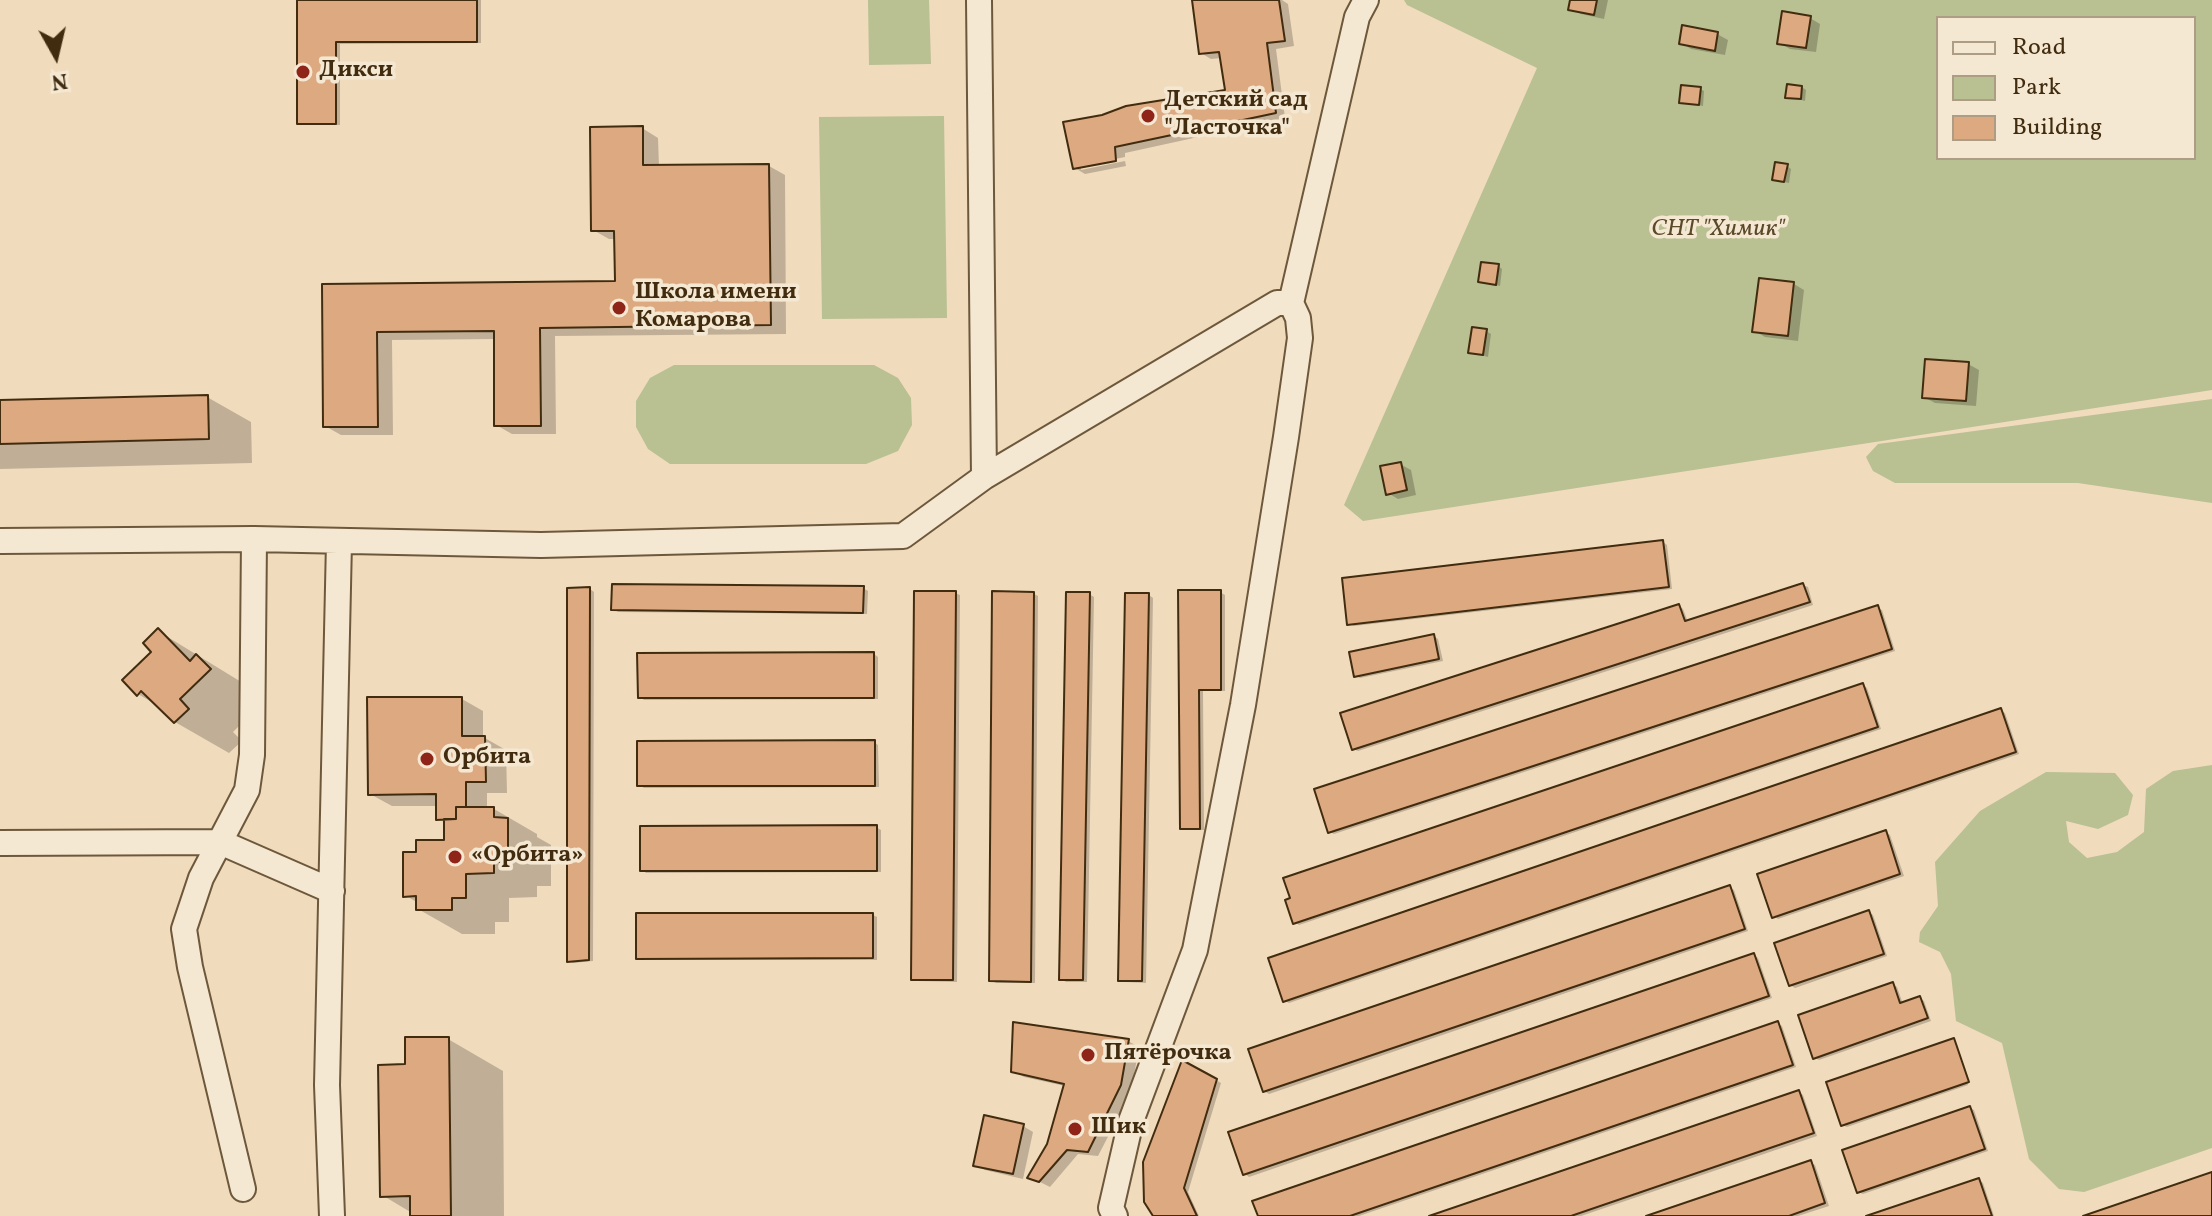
<!DOCTYPE html>
<html>
<head>
<meta charset="utf-8">
<style>
	body { margin:0 }
	#map { position:relative; width:2212px; height:1216px; overflow:hidden; background:#f0dbbc; font-family:Vollkorn,serif }
	canvas { display:block }
	.legend { position:absolute; left:1936px; top:16px; width:260px; height:144px; box-sizing:border-box; background:#f5e8d3; border:2px solid #ad9d85; margin:0; padding:10px 14px; list-style:none; font-size:24px; color:#422c10 }
	.legend li { display:flex; align-items:center; gap:16px; height:40px }
	.legend b { width:40px; border:2px solid #ad9d85 }
	.north { position:absolute; left:16px; top:16px; width:80px; height:80px; -webkit-text-stroke:6px #f5e8d3; paint-order:stroke; rotate:172deg; font-size:22px; font-weight:700; line-height:32px; text-align:center; color:#422c10 }
	.north::after { content:''; display:block; margin:auto; width:28px; height:36px; background:#422c10; clip-path:polygon(50% 0,100% 100%,50% 72%,0 100%) }
</style>
</head>
<body>
<div id="map">
<canvas width="2212" height="1216"></canvas>
<ul class="legend">
<li><b style="height:10px;background:#f5e8d3"></b>Road</li>
<li><b style="height:22px;background:#b9c091"></b>Park</li>
<li><b style="height:22px;background:#dda981"></b>Building</li>
</ul>
<div class="north">N</div>
</div>
<script>
const g = document.querySelector('canvas').getContext('2d');
g.lineJoin = 'round';
function fill(path, color) {
  g.fillStyle = color;
  g.fill(path, 'evenodd');
}
function trace(path, color, width, dash) {
  g.strokeStyle = color;
  g.lineWidth = width;
  g.lineCap = dash ? 'butt' : 'round';
  g.setLineDash(dash || []);
  g.stroke(path);
}
function label(font, color, halo, rows, align = 'center') {
  g.font = font + ' Vollkorn,serif';
  g.lineWidth = 7;
  g.setLineDash([]);
  g.textBaseline = 'middle';
  g.strokeStyle = halo;
  g.fillStyle = color;
  for (const [text, x, y, turn = 0] of rows) {
    g.save();
    g.translate(x, y);
    g.rotate((+turn || 0) * Math.PI / 180);
    g.textAlign = isNaN(turn) ? turn : align;
    if (halo) g.strokeText(text, 0, 0);
    g.fillText(text, 0, 0);
    g.restore();
  }
}
const green = new Path2D(`
	M868 0H929L931 64 869 65Z
	M1404 0H2212V390L1363 521 1344 505 1537 68 1407 5ZM1938 18H2194V158H1938Z
	M944 116 947 318 822 319 819 117Z
	M674 365H874L898 378 911 398 912 425 898 451 866 464H670L648 449 636 427V401L650 378Z
	M2212 399V503L2078 483H1895L1873 471 1866 457 1878 444Z
	M2212 765V1148L2084 1192 2059 1189 2029 1159 2002 1043 1956 1021 1951 974 1940 952 1919 942 1920 932 1938 906 1935 862 1980 811 2046 772 2115 773 2133 795 2128 815 2098 829 2066 821 2069 842 2087 858 2117 852 2144 832 2146 789 2173 771Z`);
const shadow = new Path2D(`
	M299 0H481V43L340 44V125H303L299 122Z
	M1194 0H1282L1288 4 1294 46 1276 49 1285 118 1125 153V157L1081 166V170L1125 161 1126 166 1085 174 1075 168 1065 124 1228 91 1222 58 1211 59 1201 53Z
	M1572 0H1608L1604 19 1581 14 1571 8Z
	M1810 18 1820 24 1816 52 1790 49 1780 43Z
	M1717 34 1728 40 1725 55 1691 49 1681 43Z
	M1802 87 1806 90 1805 101 1787 96Z
	M1700 89 1704 91 1703 106 1681 102Z
	M642 128 658 138 659 167 769 166 785 175 786 334 555 336 556 434H512L496 425V339L392 340 393 435H341L325 426 324 286 617 283 616 239H609L593 230Z
	M1787 166 1791 169 1789 183 1779 181Z
	M1498 266 1502 269 1500 286 1480 281Z
	M1794 284 1804 290 1798 341 1765 337 1755 331Z
	M1486 331 1491 334 1488 357 1470 352Z
	M1968 364 1979 370 1976 406 1935 403 1924 397Z
	M207 397 251 422 252 463 0 469V402Z
	M1400 464 1411 470 1416 495 1398 499 1388 493Z
	M1663 542 1667 545 1672 589 1354 626 1349 624Z
	M1803 585 1808 587 1813 605 1358 751 1353 749 1679 606 1683 609 1688 622Z
	M863 588 868 591 867 614 618 612 613 609Z
	M590 589 594 592 593 961 573 963 569 961Z
	M1180 592H1220L1225 595V691H1203L1204 830H1186L1182 827Z
	M955 593 960 595 957 982 917 981 913 979Z
	M1034 594 1038 596 1035 983H996L991 980Z
	M1089 594 1094 597 1087 982H1066L1061 979Z
	M1149 595 1153 598 1146 983 1125 982 1120 980Z
	M1877 608 1882 610 1895 651 1334 834 1330 832Z
	M158 631 251 688 264 701 233 732 242 741 229 753 175 722 160 707 138 694 154 652Z
	M1434 636 1438 639 1443 661 1360 678 1356 676Z
	M874 654 878 657V699L644 700 640 697Z
	M1863 685 1867 688 1881 729 1299 925 1295 922Z
	M462 699 483 711V737L506 750 507 793H487V809H494L537 834V837L551 845V886H537V897L509 898V922H495V934H462L418 909V903L405 895 418 854 446 842V823L438 819V806H392L370 794Z
	M2001 711 2005 713 2019 754 1289 1003 1285 1001Z
	M874 742 878 745 879 787 644 788 639 785Z
	M876 827 881 830V872L646 873 642 870Z
	M1885 832 1890 835 1904 876 1778 919 1774 916Z
	M1730 888 1734 890 1748 931 1269 1094 1264 1091Z
	M1869 912 1873 915 1887 956 1795 988 1790 985Z
	M873 915 877 917V960H643L638 958Z
	M1754 955 1758 958 1772 998 1249 1177 1245 1174Z
	M1893 984 1897 987 1903 1004 1920 998 1924 1001 1931 1021 1819 1060 1814 1057Z
	M1778 1024 1782 1026 1796 1067 1359 1216H1260Z
	M448 1039 503 1071 504 1216H412V1213L382 1195 407 1066Z
	M1128 1041 1139 1047 1131 1092 1098 1156 1078 1154 1050 1187 1030 1177 1049 1144 1065 1086 1024 1077 1013 1071Z
	M1953 1041 1968 1085 1847 1127 1842 1125Z
	M1183 1062 1221 1083 1188 1192 1199 1216H1155Z
	M1799 1092 1803 1095 1817 1136 1581 1216H1435Z
	M1970 1108 1974 1110 1988 1151 1863 1194 1858 1192Z
	M1023 1126 1033 1132 1023 1179 985 1170 975 1164Z
	M1810 1162 1815 1165 1829 1206 1798 1216H1652Z
	M1979 1180 1983 1183 1994 1216H1873Z`);
const building = new Path2D(`
	M297 0H477V42H336V124H297Z
	M1192 0H1279L1285 41 1267 43 1276 113 1115 147 1116 161 1073 169 1063 122 1102 115 1126 106 1225 90 1219 52 1199 54Z
	M1570 0H1597L1594 15 1568 10Z
	M1782 11 1811 16 1806 48 1777 44Z
	M1682 25 1718 32 1715 51 1679 44Z
	M1787 84 1802 86 1801 99 1785 98Z
	M1681 85 1701 87 1699 105 1679 103Z
	M643 126V165L769 164 771 325 540 328 541 426H494V331L377 332 378 427H323L322 284 615 281 614 231H591L590 127Z
	M1775 162 1788 164 1784 182 1772 180Z
	M1481 262 1499 264 1496 285 1478 282Z
	M1759 278 1794 282 1788 336 1752 332Z
	M1472 327 1487 329 1483 355 1468 353Z
	M1925 359 1969 362 1966 401 1922 398Z
	M208 395 209 439 0 444V400Z
	M1401 462 1407 490 1386 495 1380 466Z
	M1663 540 1669 587 1347 625 1342 578Z
	M1803 583 1810 602 1352 750 1340 713 1679 604 1685 621Z
	M612 584 864 586 863 613 611 610Z
	M590 587 589 960 567 962V588Z
	M1178 590H1221V690H1199L1200 829H1180Z
	M914 591H956L953 980H911Z
	M992 591 1034 592 1031 982 989 981Z
	M1066 592H1090L1083 980H1059Z
	M1125 593H1149L1142 981H1118Z
	M1878 605 1892 649 1328 833 1314 789Z
	M158 628 190 661 196 654 211 669 180 699 189 709 174 723 141 691 137 696 122 680 151 652 143 643Z
	M1434 634 1439 659 1354 677 1349 652Z
	M874 652V698H638L637 653Z
	M1863 683 1878 727 1293 924 1285 900 1290 898 1283 878Z
	M367 697H462V736H485L486 782H466V807H456V819L436 820V794L368 795Z
	M2001 708 2016 752 1283 1002 1268 958Z
	M875 740V786H637V741Z
	M456 807H494V817L508 818V862H494V873L466 874V898H452V910H416V896L403 897V852H416V840H444V819H456Z
	M877 825V871H640V826Z
	M1886 830 1900 874 1772 918 1757 874Z
	M1730 885 1745 929 1263 1092 1248 1049Z
	M1869 910 1884 954 1789 986 1774 943Z
	M636 913H873V958L636 959Z
	M1754 953 1769 996 1243 1175 1228 1132Z
	M1893 982 1900 1003 1920 996 1928 1018 1813 1059 1798 1015Z
	M1778 1021 1793 1065 1350 1216H1258L1252 1201Z
	M1013 1022 1129 1039 1121 1085 1088 1152 1067 1150 1039 1182 1027 1178 1047 1144 1064 1084 1011 1072Z
	M405 1037H449L451 1216H410V1196L380 1197 378 1065 405 1064Z
	M1954 1038 1969 1082 1841 1126 1826 1082Z
	M1182 1060 1217 1079 1184 1188 1197 1216H1153L1144 1202 1143 1162Z
	M1799 1090 1814 1133 1571 1216H1429Z
	M1970 1106 1985 1149 1857 1193 1842 1150Z
	M984 1115 1024 1124 1013 1174 973 1166Z
	M1811 1160 1825 1203 1789 1216H1646Z
	M2212 1172V1216H2083Z
	M1979 1178 1992 1216H1866Z`);
const street = new Path2D(`
	M979 0 984 477
	M0 541 254 539 541 545 903 536 984 477 1277 303H1291
	M0 843 220 842 332 891
	M243 1189 190 967 184 929 201 878 247 790 252 755 254 539
	M332 1216 327 1085 339 542
	M1115 1216 1111 1208 1131 1121 1195 950 1243 705 1286 437 1300 338 1298 318 1291 303 1357 17 1366 0`);
const markers = [
	[303,72,8,"#8f2418"],
	[1148,116,8,"#8f2418"],
	[619,308,8,"#8f2418"],
	[427,759,8,"#8f2418"],
	[455,857,8,"#8f2418"],
	[1088,1055,8,"#8f2418"],
	[1075,1129,8,"#8f2418"]
];
const poiNames = [
	["Дикси",319,72],
	["Детский сад",1164,102],
	["\"Ласточка\"",1164,130],
	["Школа имени",635,294],
	["Комарова",635,322],
	["Орбита",443,759],
	["«Орбита»",471,857],
	["Пятёрочка",1104,1055],
	["Шик",1091,1129]
];
const parkNames = [
	["СНТ \"Химик\"",1718,231]
];
fill(green, '#b9c091');
fill(shadow, '#0003');
fill(building, '#dda981');
trace(building, '#422c10', 2);
trace(street, '#6e583b', 28);
trace(street, '#f5e8d3', 24);
for (const [x, y, r, color] of markers) {
  const dot = new Path2D();
  dot.arc(x, y, r, 0, 2 * Math.PI);
  g.fillStyle = color;
  g.fill(dot);
  trace(dot, '#f5e8d3', 3);
}
label('bold 24px', '#422c10', '#f5e8d3', poiNames, 'left');
label('italic 24px', '#5a4a2a', '#f5e8d3', parkNames);
</script>
</body>
</html>
